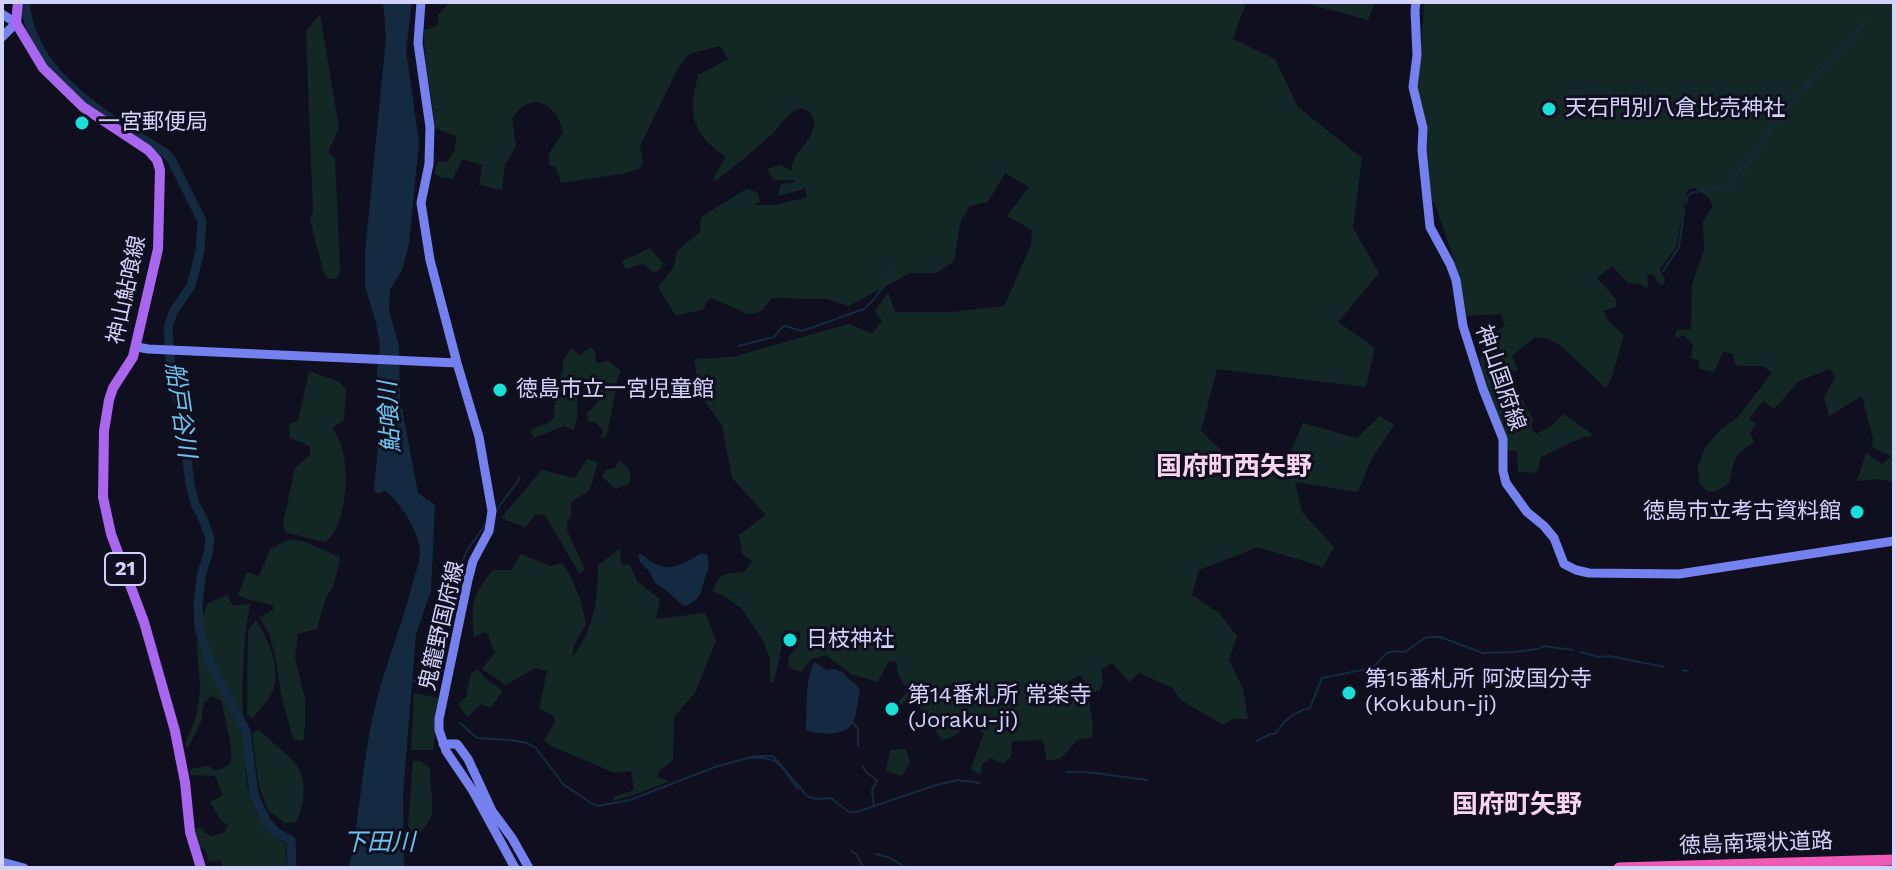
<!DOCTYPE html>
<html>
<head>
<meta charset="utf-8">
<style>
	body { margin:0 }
	#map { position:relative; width:1896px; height:870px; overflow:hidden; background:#100f1f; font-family:"Work Sans",sans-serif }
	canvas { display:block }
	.frame { position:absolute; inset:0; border:4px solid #d2d3fa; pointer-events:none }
</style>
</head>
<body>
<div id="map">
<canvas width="1896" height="870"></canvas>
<div class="frame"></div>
</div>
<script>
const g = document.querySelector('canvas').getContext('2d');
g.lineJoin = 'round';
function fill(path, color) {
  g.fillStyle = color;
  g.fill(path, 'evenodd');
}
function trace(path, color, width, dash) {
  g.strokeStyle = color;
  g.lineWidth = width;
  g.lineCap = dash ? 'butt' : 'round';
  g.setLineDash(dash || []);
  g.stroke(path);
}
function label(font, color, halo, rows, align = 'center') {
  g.font = font + ' "Work Sans","Noto Sans JP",sans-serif';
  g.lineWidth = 6;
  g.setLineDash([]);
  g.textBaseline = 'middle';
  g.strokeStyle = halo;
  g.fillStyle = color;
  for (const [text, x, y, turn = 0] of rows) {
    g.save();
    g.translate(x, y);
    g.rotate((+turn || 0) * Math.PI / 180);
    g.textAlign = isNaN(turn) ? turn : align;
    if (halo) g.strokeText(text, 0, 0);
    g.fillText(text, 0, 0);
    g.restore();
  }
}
const green = new Path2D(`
	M450 2H1246L1233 39 1275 59 1298 107 1362 158 1353 228 1379 273 1338 322 1375 348 1366 387 1217 369 1201 431 1229 458 1285 465 1303 423 1357 438 1380 416 1394 425 1371 460 1358 492 1295 482 1302 512 1334 547 1323 567 1258 547 1199 570 1192 595 1219 613 1237 636 1229 660 1243 689 1248 719H1231L1224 725 1182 701 1171 687 1139 673 1129 682 1112 663 1101 670 1103 682 1099 691 1092 692 1080 675 1067 682 1078 707 1088 696 1093 725 1092 737 1077 740 1061 758 1047 761 1043 740 1012 741 1011 757 1003 764 991 758 982 764 981 775 971 769 984 733 967 725 953 737 942 740 914 699 909 698 900 706 897 703 908 691 898 674 896 661 889 662 877 682 851 674 826 655 811 659 801 672 788 667 789 656 798 646 801 632 785 630 774 682H770V659L764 642 742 609 727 598 713 591C719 572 726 574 744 572L753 561 743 555 739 535 766 515 732 478 722 425 700 395 694 359 732 357 849 324 872 333 882 321 875 311 888 292 895 312H951L1004 306 1031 245 1032 230 1007 216 1029 187 1005 173 988 202 969 206 960 224 954 261 937 273H910L849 306 826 299 772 298 760 312 748 314 711 298 706 302 704 309 676 316 658 287 673 268 677 251 700 232 701 217 746 189 757 192 760 201 754 205H776L807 197 805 187 801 190 778 196 781 184 795 182 794 180H773L767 169 781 165 792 171C790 154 810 144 814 127 817 117 807 105 796 110 786 114 778 129 770 136 752 152 734 166 716 181L713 178 726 157C691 133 688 115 698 75L728 59 720 46 689 54 677 70 640 146 643 163 640 168 627 173 561 183 556 167 549 165V154L563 132C557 103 530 89 512 119L516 146 505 165 502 190 479 185 482 165 462 159 453 179 442 178 434 173 438 161 447 162 455 150 456 136 435 128C433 95 423 63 424 30L435 27 439 22 438 15Z
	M1301 2H1375L1368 20Z
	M1424 2H1894V482L1879 479 1857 481 1866 453 1882 464 1891 456 1872 447 1873 439 1862 396 1829 416 1824 397 1835 378 1830 369 1799 381 1774 409 1763 401 1749 419 1756 424 1750 433 1754 442C1732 456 1735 459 1729 483L1717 491 1708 492 1699 483 1698 466 1705 448 1720 430 1738 417 1772 373 1763 366H1740L1735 364 1733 354 1723 352 1714 372 1698 368 1700 361 1691 358 1693 344 1684 335 1676 338 1675 334 1678 330 1691 329 1692 285 1704 250 1703 221 1713 206 1709 198 1695 188 1689 189 1686 194 1676 247 1660 269 1665 280 1663 285 1657 282 1654 274 1647 275 1648 289 1640 284 1628 283 1612 266 1597 278 1616 299 1617 306 1604 311 1607 320 1624 335 1612 377 1606 388 1561 346 1549 339 1535 337 1512 356 1518 370 1509 374 1533 420 1531 427 1536 434 1552 426 1563 414 1592 434 1590 437H1583L1541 457 1537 473 1518 472 1517 451H1508L1504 429 1486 387 1480 362 1484 339 1505 326 1501 314 1465 316 1457 269 1436 206 1430 199 1416 83 1422 37Z
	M320 14 339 128 328 153 335 158 340 271 337 278 330 279 324 274 310 220 313 211 306 31Z
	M650 248 663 264 658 271 653 272 643 264 626 269 622 261Z
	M591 347 596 353 595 362 600 363 608 361 621 371 618 377 607 435 602 439 601 436 603 430 595 422 588 421 587 414 599 401V391L592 388 586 382 581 383C573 403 582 413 573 430L563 426 534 438 530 430 550 422 554 417 556 392 563 369V360L571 348 579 356Z
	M309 371 338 381 346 389 344 420 333 428C336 433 339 439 341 445 350 469 347 527 325 542L285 532 283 522 295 468 310 455V446L290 438 289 424 298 421Z
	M587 459 598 462 590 490 571 502V516L567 523V530L585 570 579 573 545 515 536 514 525 527 501 518 542 470 575 478Z
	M619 460C628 467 632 471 630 483L616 489 602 477 606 470 615 468Z
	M288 540 302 541 340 557 334 585 326 597 317 629 298 634 295 657 305 699V726L303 741 293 739 281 694 275 655 269 634 259 617 273 610V605L250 600 238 595 247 572 259 576 270 549Z
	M620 549 621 564 630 565 638 582 660 599 656 619 705 613 716 641 695 693 674 717 673 760 659 771 657 777 670 781 634 795 612 801 614 797 634 790 631 771 615 773 551 746 544 740 555 722 554 716 539 709 547 671 535 668 506 685 482 669 495 652 486 632 474 637C471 603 471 597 493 570H511L521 554 550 566 562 563C575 581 582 602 586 624L574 645 572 658C594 629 598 601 598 565Z
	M227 595 233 606 250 604C241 651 241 705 245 753 246 765 245 778 248 790 254 813 266 831 286 844L287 868H224L220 860 209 862 205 849 200 848 195 829 200 827 210 836 224 833 228 826 220 819 210 802 223 795 215 776 190 775V769L208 766 215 770 222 769 231 763C234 747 224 719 222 701L212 696 204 702 201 722 187 749 185 743C195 725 200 704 200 683 199 670 197 658 197 645 197 631 203 615 208 603Z
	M256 620C268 639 283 671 272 693 267 702 258 711 252 719L247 714 248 630Z
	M478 669 485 678 503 691 490 708 481 704 467 717 458 704 466 697 471 673Z
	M414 693 439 698 433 750H411Z
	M259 730C270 741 288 754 297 766 308 782 304 806 296 822L285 823 268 810 259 786 252 733Z
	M906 749 910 762 902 776 886 771 890 750Z
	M413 761H420L430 768C429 782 435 806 431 817 428 823 423 829 419 835L414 836 408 826Z`);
const water = new Path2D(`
	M383 2H412L406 50 419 143 409 244 402 270 390 290 389 310 399 346 400 398 418 493 435 505 431 591 416 634 403 795 404 868H349C361 812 362 755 377 699 387 660 403 622 413 582 415 573 420 562 420 553 421 535 400 501 385 491L378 494 374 490 380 424 377 370 380 345 376 323 365 286V253L386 37Z
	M701 553 707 555C711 569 707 569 704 581 700 595 701 598 686 606L682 605 666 590 656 584 649 571 640 562 638 555 641 554C666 575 677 568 701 553Z
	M814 662 827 670 834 669 844 673C848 680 855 682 860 690 858 699 857 714 853 722 847 737 818 735 806 730 807 708 805 682 814 662Z`);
const stream = new Path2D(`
	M1823 68 1851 39 1865 22
	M1727 187 1733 182 1738 171 1746 167 1768 132 1819 71
	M1686 203 1687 197 1691 193 1720 187
	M1663 271 1679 247 1684 210
	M738 346 774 337 781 328 785 326 802 331 864 309C874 301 887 282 893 271
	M495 512 518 481 519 477
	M1580 652 1599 657 1609 656 1664 667
	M1682 670 1688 671
	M413 682 428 667 434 651 448 603 467 550 486 524
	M460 723 477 738 511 740 527 743 536 748 563 784 588 801 597 806 630 800 715 767 755 756H773L807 796 816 799 831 798 849 812H857L936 785 958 780 980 783
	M853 723 858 729V746
	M1257 741 1270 734H1275C1285 720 1293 712 1310 708L1322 678 1367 669 1374 666 1387 653 1394 651 1405 652 1425 638 1430 637H1440L1483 653 1514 652 1538 649 1544 646 1573 650
	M749 758C782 756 779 765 798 789
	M862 766 867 773 877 780 872 791 874 805
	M1066 772H1086L1147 780
	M851 851 856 854 864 868
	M876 854 890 858 907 868`);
const river = new Path2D(`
	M25 2C31 76 108 117 164 152L171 159 202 221 200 251 191 286 173 312 168 328 172 380 181 411 190 484 195 504 203 519 210 538 208 554 202 572 198 603 199 627 209 660 246 731 254 795 266 821 277 833 291 840 292 868`);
const secondary = new Path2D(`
	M421 2 418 43 430 127 429 164 421 203 430 260 457 363
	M1416 2 1415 10 1417 55 1413 87 1423 128 1422 150 1430 227 1450 264 1456 280 1463 326 1483 389 1503 439V471L1506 483 1527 512 1544 526 1554 538 1564 564 1576 570 1589 573 1679 574 1894 541
	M2 14 16 23 2 37
	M137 347 148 349 457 363 479 437 492 511 489 531 473 561 468 580 439 719V730L446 751 473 791 515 868
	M443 744H457L468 759 492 811 512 838 529 868
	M2 862 24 868`);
const primary = new Path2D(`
	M18 2 16 23 43 68 83 107 148 150 157 160 160 170 158 249 133 357 113 388 109 400 104 431 103 497 111 534 144 622 175 731 185 782 190 832 201 868`);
const highway = new Path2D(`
	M1619 868 1894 860`);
const markers = [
	[1549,109,8,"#19dfd9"],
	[82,123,8,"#19dfd9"],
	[500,390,8,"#19dfd9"],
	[1857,512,8,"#19dfd9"],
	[790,640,8,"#19dfd9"],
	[1349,693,8,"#19dfd9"],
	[892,709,8,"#19dfd9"]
];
const shields = [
	[125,569,40]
];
const shieldNames = [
	["21",125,569]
];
const poiNames = [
	["天石門別八倉比売神社",1565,109],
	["一宮郵便局",98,123],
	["徳島市立一宮児童館",516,390],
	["徳島市立考古資料館",1841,512,"right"],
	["日枝神社",806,640],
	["第15番札所 阿波国分寺",1365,680],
	["(Kokubun-ji)",1365,705],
	["第14番札所 常楽寺",908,696],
	["(Joraku-ji)",908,721]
];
const streetNames = [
	["神山鮎喰線",127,290,-78],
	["神山国府線",1500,378,71],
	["鬼籠野国府線",442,626,-77],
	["徳島南環状道路",1756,844,-2]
];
const waterNames = [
	["船戸谷川",180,410,82],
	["鮎喰川",390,417,-93],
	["下田川",379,843]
];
const quarterNames = [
	["国府町西矢野",1234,467],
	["国府町矢野",1517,805]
];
fill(green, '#132825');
fill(water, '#132a40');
trace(stream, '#132a40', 2);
trace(river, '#132a40', 9);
trace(secondary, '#7481ef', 9);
trace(primary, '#a966ee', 10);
trace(highway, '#ed5bb4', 11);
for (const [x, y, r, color] of markers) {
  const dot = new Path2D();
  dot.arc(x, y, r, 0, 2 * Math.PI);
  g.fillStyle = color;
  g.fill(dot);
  trace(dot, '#100f1f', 3);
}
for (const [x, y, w] of shields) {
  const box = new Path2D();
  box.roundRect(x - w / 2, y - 16, w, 32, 6);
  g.fillStyle = '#100f1f';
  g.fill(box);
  trace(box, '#d2d3fa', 2);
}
label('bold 20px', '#d2d3fa', null, shieldNames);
label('22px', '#d2d3fa', '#100f1f', poiNames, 'left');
label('22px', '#d2d3fa', '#100f1f', streetNames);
label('italic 24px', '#6cc3ee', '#100f1f', waterNames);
label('bold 26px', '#fad4f1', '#100f1f', quarterNames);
</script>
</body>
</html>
